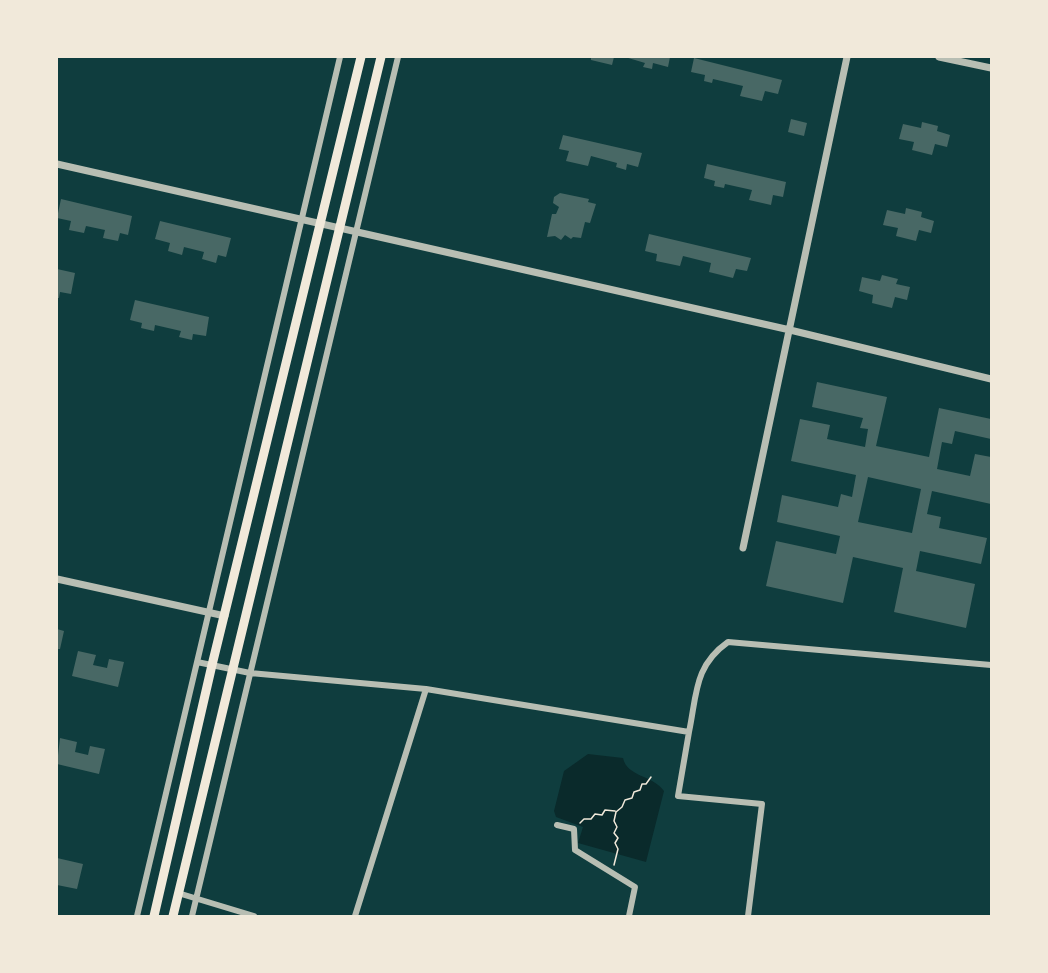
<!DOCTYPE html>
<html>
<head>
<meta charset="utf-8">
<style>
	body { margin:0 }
	#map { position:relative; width:1048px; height:973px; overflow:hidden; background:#0f3d3e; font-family:Jost,sans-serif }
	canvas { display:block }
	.frame { position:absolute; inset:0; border:58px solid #f1e9da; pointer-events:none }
</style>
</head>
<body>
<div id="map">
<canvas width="1048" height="973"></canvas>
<div class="frame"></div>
</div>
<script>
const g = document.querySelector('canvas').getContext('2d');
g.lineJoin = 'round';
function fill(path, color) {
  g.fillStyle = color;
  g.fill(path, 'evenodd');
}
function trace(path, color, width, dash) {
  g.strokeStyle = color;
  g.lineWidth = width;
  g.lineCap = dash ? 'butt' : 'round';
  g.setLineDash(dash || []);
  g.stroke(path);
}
const water = new Path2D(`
	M588 754 623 758C627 777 653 775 664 791L646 862 578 843 583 827 556 817 554 811 564 771Z`);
const building = new Path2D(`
	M591 57H614L612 65 591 60Z
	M625 57H670L668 67 653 63 652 69 643 67 645 63Z
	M694 58 782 80 778 94 765 91 762 101 740 96 743 86 713 79 712 83 704 81 705 75 691 72Z
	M791 119 807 123 804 136 788 132Z
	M922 122 938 126 937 131 950 135 947 147 935 144 932 155 912 150 914 142 899 139 903 124 921 128Z
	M563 135 642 153 638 167 627 164 626 170 616 167 617 163 591 156 588 166 566 161 569 151 559 149Z
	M707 164 786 182 783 197 773 195 771 205 749 200 752 190 725 184 724 188 714 186 715 181 704 178Z
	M560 193 589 199 588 202 596 204 590 223 585 222 581 238 573 237 571 239 565 235 561 240 555 236 547 237 552 214H556L559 207 553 203 554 197Z
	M61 199 132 216 128 235 120 233 118 241 103 238 105 230 86 226 84 233 69 230 71 221 57 218Z
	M906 208 922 212 921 217 934 221 931 233 919 230 916 241 896 236 898 228 883 225 887 210 905 214Z
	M160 221 231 238 226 257 218 255 216 263 202 259 204 252 184 247 182 255 168 251 170 243 155 239Z
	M649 234 751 258 747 271 736 269 733 278 709 272 711 263 683 256 680 266 656 261 657 254 645 251Z
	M57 269 75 273 71 294 60 292 59 298H57Z
	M882 275 898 279 896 284 910 287 907 300 895 297 892 308 872 303 873 295 859 291 862 277 880 281Z
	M135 300 209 317 206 336 193 334 192 340 179 337 181 331 155 325 154 331 141 328 142 323 130 320Z
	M817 382 887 397 876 446 929 457 939 408 991 419V439L955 431 952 444 942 442 937 469 970 476 975 454 991 457V504L932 491 927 514 941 517 939 528 987 538 981 564 920 551 916 571 975 584 966 628 894 612 903 568 853 557 843 603 766 586 776 541 836 554 840 536 777 522 782 495 838 507 841 494 852 497 856 475 791 461 800 419 830 425 827 439 865 447 868 429 860 428 863 418 812 407ZM868 477 921 489 912 533 858 522Z
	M57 629 64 631 60 649H57Z
	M78 651 96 655 93 665 107 668 109 659 124 662 118 687 72 676Z
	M60 738 77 742 75 752 88 755 90 746 105 749 99 774 57 764Z
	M57 858 83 864 77 889 57 885Z`);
const path = new Path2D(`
	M580 823 584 819H591L595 814 602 815 605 810 615 811
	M614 865 618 849 615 843 618 838 614 833 617 827 614 821 616 812 622 807 625 800 632 798 634 792 640 790 642 784H646L651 777`);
const minor = new Path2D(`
	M197 662 250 673 426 689 689 732 678 796 762 804 748 916
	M689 732C697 694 694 666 728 642L991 665
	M557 825 574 829 575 850 635 887 629 916
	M178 893 254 916
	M137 916 340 57
	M192 916 398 57
	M355 916 426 689`);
const tertiary = new Path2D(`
	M939 57 991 68
	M57 164 790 330 991 379
	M743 548 847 57
	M57 579 225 616`);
const primary = new Path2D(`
	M154 916 212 665 361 57
	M173 916 381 57`);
fill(water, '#0a2a2b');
fill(building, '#486865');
trace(path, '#f1e9da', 1.5);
trace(minor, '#b8beb3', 6);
trace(tertiary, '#b8beb3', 7);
trace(primary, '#f1e9da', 9);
</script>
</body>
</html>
